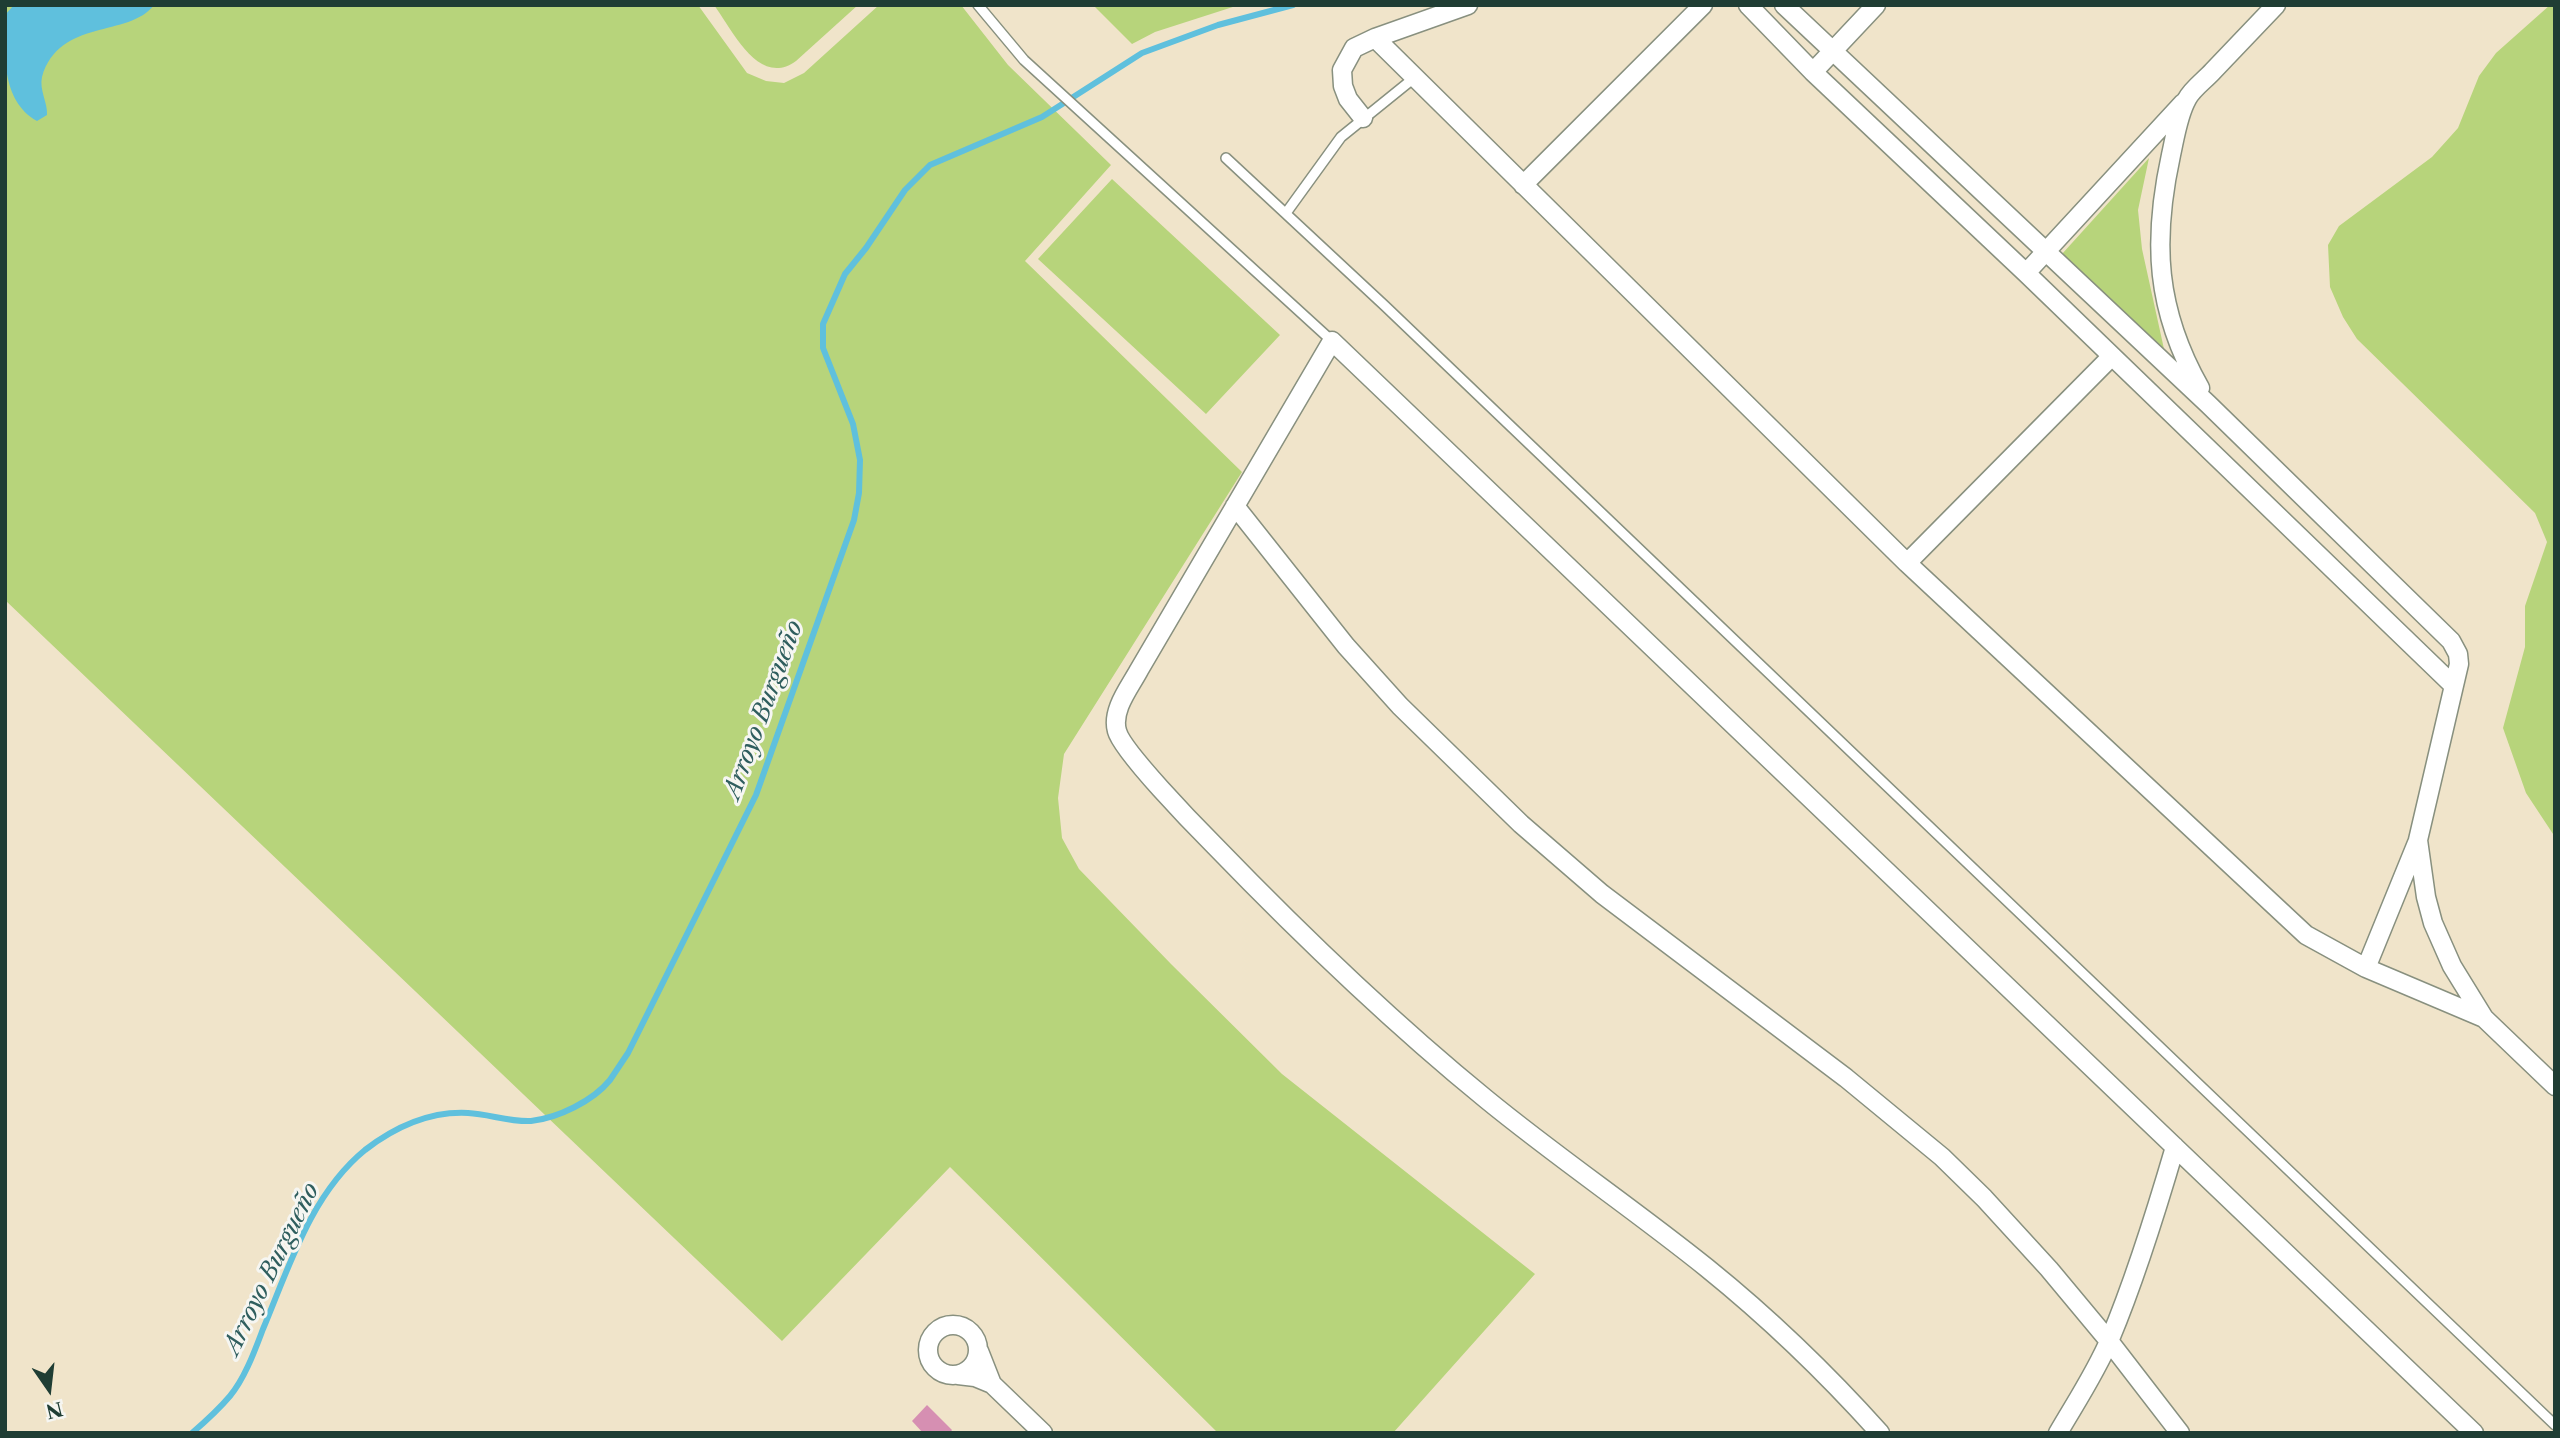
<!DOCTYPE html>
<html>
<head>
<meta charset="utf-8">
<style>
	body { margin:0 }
	#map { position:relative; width:2560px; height:1438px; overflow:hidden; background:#f0e4ca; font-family:"Libre Caslon Text",serif }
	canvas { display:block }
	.frame { position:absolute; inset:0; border:7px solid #1f3d34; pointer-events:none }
	.north { position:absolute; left:14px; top:1354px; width:70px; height:70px; -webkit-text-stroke:5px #f6f6f2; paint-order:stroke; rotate:166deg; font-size:19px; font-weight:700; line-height:28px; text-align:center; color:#1f3d34 }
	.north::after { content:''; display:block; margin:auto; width:24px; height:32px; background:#1f3d34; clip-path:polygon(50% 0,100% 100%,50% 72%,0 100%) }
</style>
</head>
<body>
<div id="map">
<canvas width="2560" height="1438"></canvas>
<div class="frame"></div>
<div class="north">N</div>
</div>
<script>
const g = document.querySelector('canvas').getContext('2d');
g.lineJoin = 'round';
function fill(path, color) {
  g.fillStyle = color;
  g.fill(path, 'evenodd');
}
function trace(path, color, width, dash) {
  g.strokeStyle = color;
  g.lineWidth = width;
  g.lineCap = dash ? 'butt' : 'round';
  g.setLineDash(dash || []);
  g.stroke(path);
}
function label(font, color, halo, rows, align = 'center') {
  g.font = font + ' "Libre Caslon Text",serif';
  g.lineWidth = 6;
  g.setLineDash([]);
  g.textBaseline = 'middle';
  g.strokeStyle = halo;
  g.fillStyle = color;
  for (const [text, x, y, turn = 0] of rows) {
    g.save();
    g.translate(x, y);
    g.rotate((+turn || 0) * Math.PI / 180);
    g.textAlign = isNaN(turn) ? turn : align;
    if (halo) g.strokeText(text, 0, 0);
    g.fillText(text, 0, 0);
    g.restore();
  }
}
const green = new Path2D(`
	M5 5H698L747 73 766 81 784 83 804 73 879 5H961L1008 65 1111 165 1025 261 1242 472 1064 754 1058 798 1062 838 1079 869 1171 964 1282 1074 1535 1274 1393 1433H1218L950 1167 782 1341 5 600Z
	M714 5H858L796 61C759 88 733 31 714 5Z
	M1093 5H1239L1155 32 1132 44Z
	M2550 5H2555V837L2526 793 2503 728 2525 647V606L2547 542 2535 513 2357 339 2343 317 2330 287 2328 245 2339 226 2432 157 2458 128 2479 76 2496 53Z
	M2149 158 2138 210 2142 249 2164 349 2062 254Z
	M1112 179 1280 335 1206 414 1038 259Z`);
const water = new Path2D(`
	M14 5H154C129 38 59 18 42 77 39 90 48 103 47 115L37 121C0 100 5 52 5 15Z`);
const stream = new Path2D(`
	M192 1433C206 1421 219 1409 230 1396 245 1378 255 1350 263 1329 289 1267 311 1194 365 1150 395 1127 430 1111 468 1113 489 1114 509 1122 531 1121 558 1118 593 1101 610 1080 616 1071 622 1062 628 1053L756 795 854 520 859 493 860 460 853 424 823 348V324L845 274 866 248 905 190 930 165 1042 117 1142 53 1218 25 1293 5`);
const building = new Path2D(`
	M927 1405 952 1430 950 1433H923L912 1421Z`);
const service = new Path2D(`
	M978 5 1024 60 1332 341
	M1226 158 1385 306 2555 1425
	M1286 213 1341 137 1414 78`);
const minor = new Path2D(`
	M1748 5 1813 72 2026 273 2454 686
	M1784 5 2208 404 2451 641 2458 654 2459 664 2418 840 2426 897 2433 923 2452 966 2484 1018
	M1375 38 1468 5
	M1813 72 1876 5
	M1363 118 1348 99 1343 86 1342 70 1354 48 1375 38 1907 563 2306 935 2366 968
	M1523 185 1703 5
	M2026 273 2183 103
	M2200 388C2156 310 2152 242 2171 155 2175 137 2178 115 2187 99 2192 89 2205 80 2213 71 2234 49 2255 27 2276 5
	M1235 506 1346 646 1400 706 1521 824 1602 894 1846 1078 1942 1157 1984 1198 2049 1269 2109 1341 2180 1433
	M1907 563 2111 357
	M2417 843 2366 968 2484 1018 2555 1086
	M928 1350a25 25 0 1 1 50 0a25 25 0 1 1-50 0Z
	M958 1375 975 1377 992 1384 979 1351
	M992 1384 1043 1433
	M1880 1433C1827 1374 1769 1318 1707 1268 1635 1210 1558 1158 1486 1099 1389 1020 1301 935 1214 845 1196 827 1122 751 1117 731 1111 710 1130 687 1139 670L1332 341 2474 1433
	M2058 1433C2076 1402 2096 1372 2110 1339 2136 1277 2156 1212 2175 1147`);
const waterNames = [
	["Arroyo Burgueño",764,710,-70],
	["Arroyo Burgueño",272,1269,-64]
];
fill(green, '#b7d47b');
fill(water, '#5fc0dd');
trace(stream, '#5fc0dd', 6);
fill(building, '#d68fb2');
trace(service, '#88907f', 12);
trace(minor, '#88907f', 21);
trace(service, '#fff', 9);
trace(minor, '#fff', 18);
label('italic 24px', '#2f5e5e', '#f6f6f2', waterNames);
</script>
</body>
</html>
